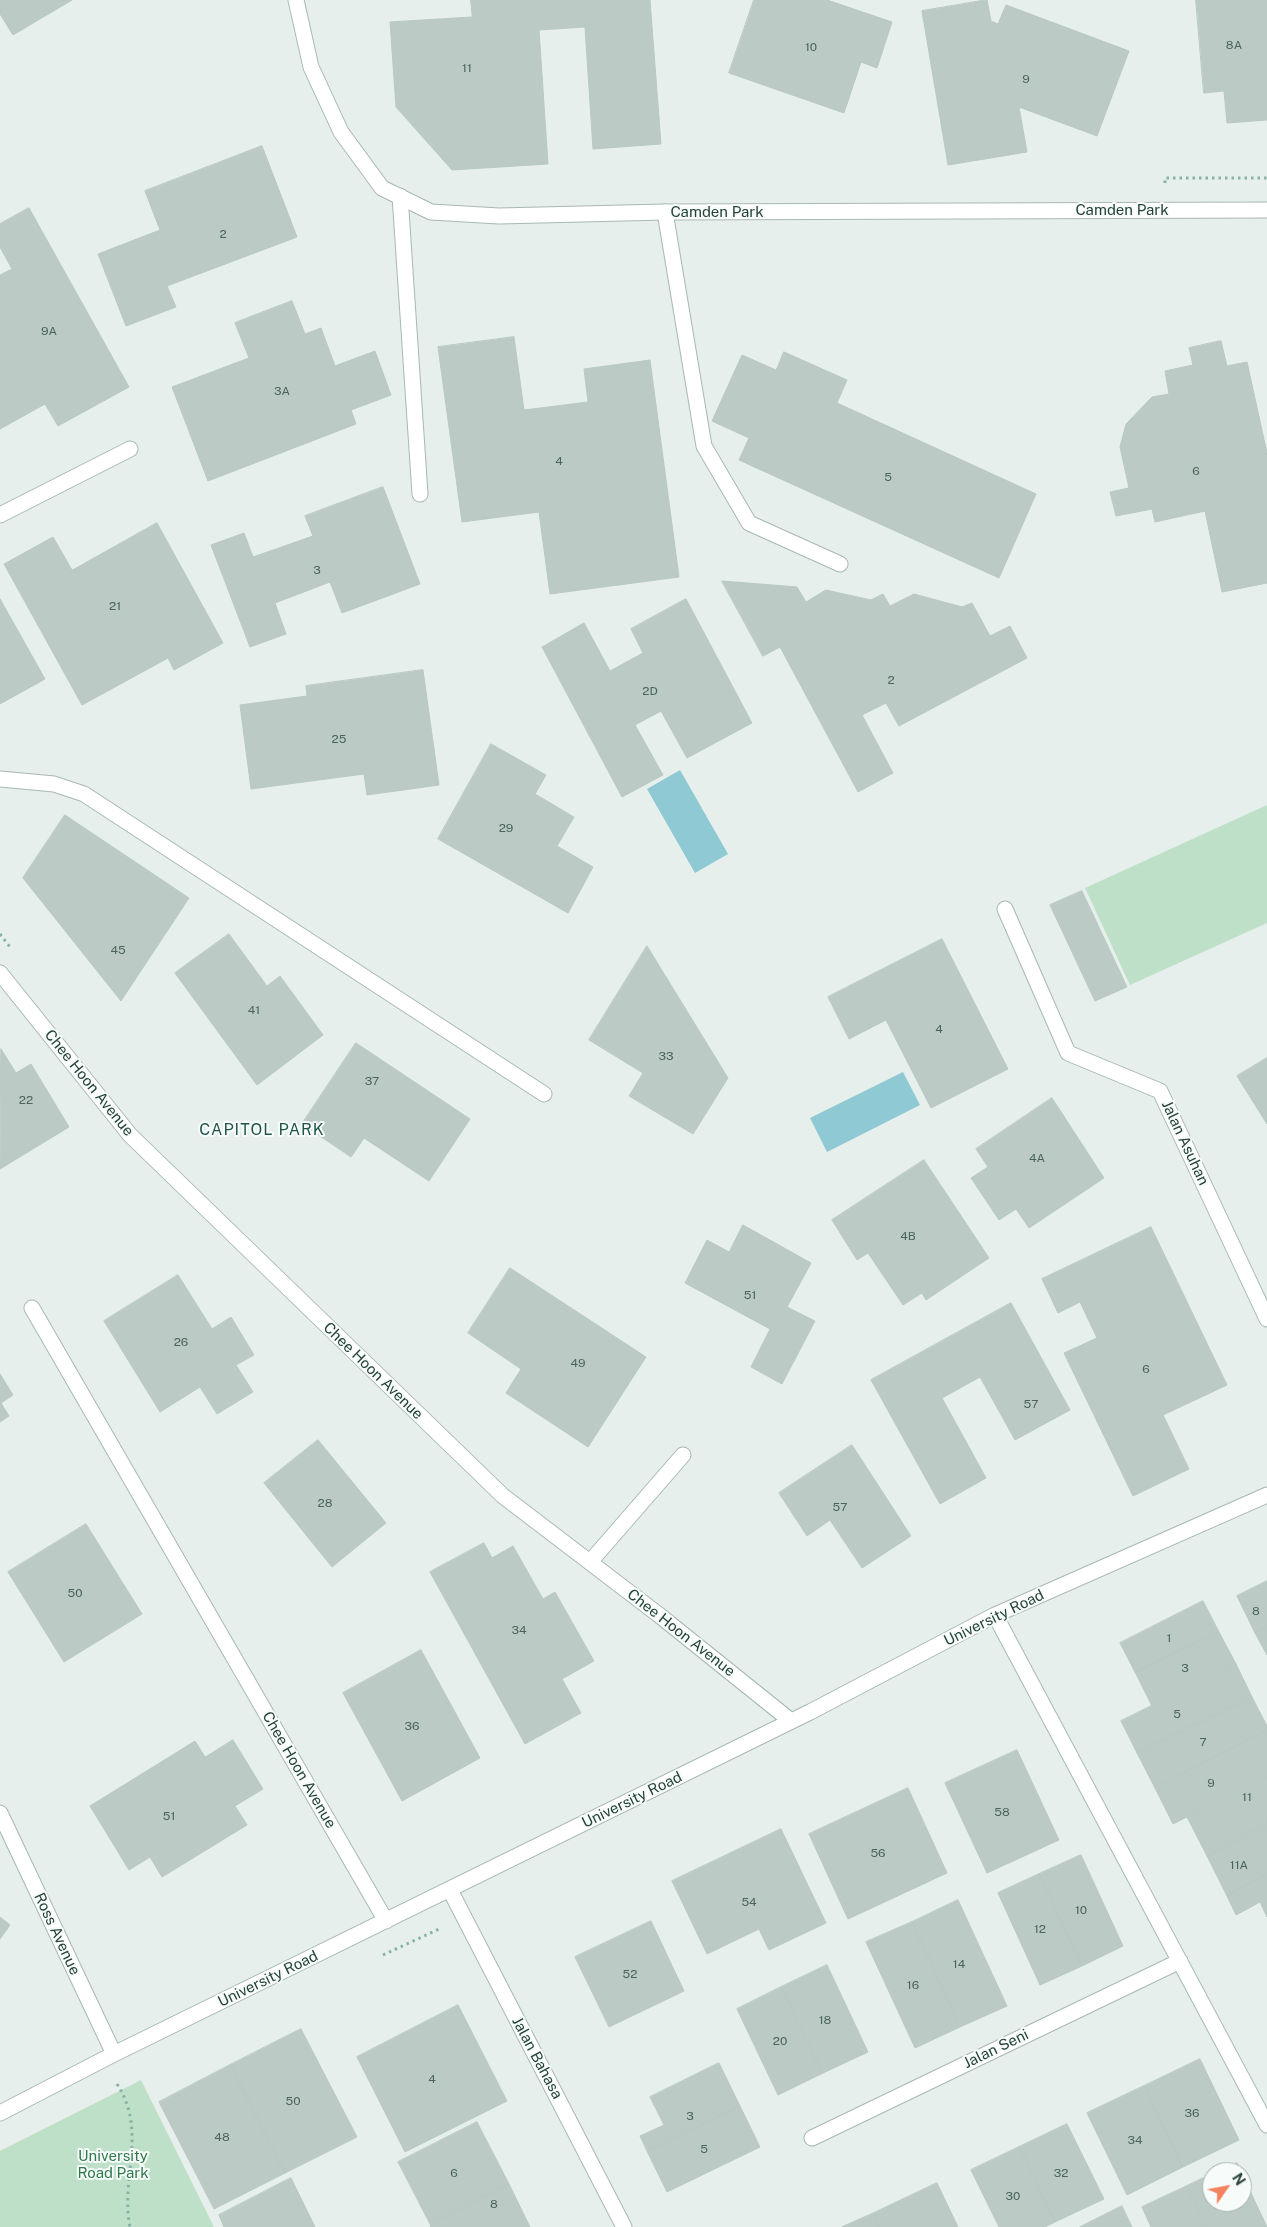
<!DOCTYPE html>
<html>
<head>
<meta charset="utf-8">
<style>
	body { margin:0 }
	#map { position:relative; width:1267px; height:2227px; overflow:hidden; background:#e6efeb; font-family:"Public Sans",sans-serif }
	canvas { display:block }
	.north { position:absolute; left:1202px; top:2162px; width:50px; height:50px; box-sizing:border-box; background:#f7fbf9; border:1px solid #a3b1ad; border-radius:50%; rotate:57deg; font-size:14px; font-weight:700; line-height:20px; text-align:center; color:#24423a }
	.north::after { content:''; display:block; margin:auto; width:18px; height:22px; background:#f4845f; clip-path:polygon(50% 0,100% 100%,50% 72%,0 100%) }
</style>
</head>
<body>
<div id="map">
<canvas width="1267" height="2227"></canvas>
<div class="north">N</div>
</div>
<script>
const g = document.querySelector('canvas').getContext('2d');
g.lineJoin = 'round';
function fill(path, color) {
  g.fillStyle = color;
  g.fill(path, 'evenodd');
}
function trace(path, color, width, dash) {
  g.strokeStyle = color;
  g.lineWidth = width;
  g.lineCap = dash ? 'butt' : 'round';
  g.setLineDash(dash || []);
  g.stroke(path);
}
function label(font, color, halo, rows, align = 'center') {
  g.font = font + ' "Public Sans",sans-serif';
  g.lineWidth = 4;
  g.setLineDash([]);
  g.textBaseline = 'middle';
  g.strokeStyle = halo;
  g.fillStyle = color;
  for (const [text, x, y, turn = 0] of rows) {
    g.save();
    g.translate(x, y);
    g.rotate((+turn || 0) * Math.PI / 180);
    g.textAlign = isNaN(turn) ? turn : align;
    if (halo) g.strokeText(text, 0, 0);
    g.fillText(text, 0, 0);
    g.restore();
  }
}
const green = new Path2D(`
	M1267 805V923L1130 985 1085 888Z
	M141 2080 214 2227H0V2151Z`);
const water = new Path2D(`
	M680 770 728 854 695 873 647 789Z
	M903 1072 920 1105 827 1152 810 1118Z`);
const building = new Path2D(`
	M0 0H72L13 35 0 14Z
	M471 0H650L661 144 593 149 585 27 539 30 548 164 452 170 396 107 390 22 472 17Z
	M754 0H827L892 22 877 68 861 62 844 113 729 73Z
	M987 0 991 21 998 24 1006 5 1129 51 1097 136 1019 107 1027 152 948 165 922 11Z
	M1196 0H1267V120L1227 123 1224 91 1204 93Z
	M262 146 297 237 167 286 176 307 126 326 98 254 160 230 145 191Z
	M29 208 129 387 58 426 45 404 0 429V275L12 269 0 247V224Z
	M292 301 305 334 321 328 335 366 375 351 391 395 351 410 356 424 208 481 172 387 249 358 235 323Z
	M514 337 524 410 588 402 584 369 650 360 679 577 550 594 539 512 462 522 438 347Z
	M1221 341 1227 366 1247 362 1267 453V583L1222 592 1205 511 1155 522 1152 509 1116 516 1110 492 1129 488 1120 447 1126 424 1152 397 1169 394 1165 371 1193 365 1189 348Z
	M784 352 847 380 837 403 1036 494 999 578 739 460 749 438 712 421 742 355 776 370Z
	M383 487 420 584 342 613 330 582 275 603 286 634 250 647 211 545 244 533 253 557 313 536 305 516Z
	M157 523 223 643 174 670 168 658 82 705 4 564 53 537 72 570Z
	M722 581 797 587 806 602 826 590 871 600 883 594 890 606 914 594 962 607 972 603 990 636 1010 626 1027 658 899 726 886 703 862 715 893 773 858 792 780 647 763 656Z
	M0 599 45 679 0 704Z
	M686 599 752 723 687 758 661 711 635 725 663 775 622 797 542 647 584 623 610 671 643 653 631 629Z
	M423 670 439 785 367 795 364 774 251 789 240 705 307 696 306 686Z
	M491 744 546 775 535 794 574 817 557 846 593 867 568 913 438 839Z
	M65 815 189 898 121 1001 23 878Z
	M1082 891 1127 987 1095 1001 1050 905Z
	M229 934 267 986 280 976 323 1035 257 1085 175 973Z
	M942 939 1008 1069 931 1108 886 1020 849 1039 828 997Z
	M647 946 728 1078 693 1134 629 1096 643 1073 589 1040Z
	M356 1043 470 1119 429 1181 364 1138 351 1157 302 1124Z
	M1 1049 16 1073 31 1064 69 1127 0 1169Z
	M1267 1058V1124L1237 1076Z
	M1052 1098 1104 1178 1029 1228 1016 1209 999 1220 971 1178 988 1167 976 1149Z
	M924 1160 989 1258 926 1300 922 1293 903 1305 868 1253 857 1260 832 1220Z
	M743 1225 811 1263 787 1307 815 1321 782 1384 751 1367 770 1329 685 1283 707 1240 729 1252Z
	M1151 1227 1227 1385 1163 1415 1189 1469 1133 1496 1064 1353 1097 1338 1080 1302 1058 1313 1042 1279Z
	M510 1268 646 1357 588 1447 506 1393 521 1369 468 1333Z
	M178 1275 212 1329 231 1317 254 1355 236 1365 253 1392 217 1414 200 1387 160 1412 104 1321Z
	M1011 1303 1070 1410 1015 1440 980 1377 942 1398 986 1478 940 1504 871 1380Z
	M0 1374 13 1395 1 1403 9 1416 0 1422Z
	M318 1440 386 1523 332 1567 264 1483Z
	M852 1445 911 1536 862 1568 830 1520 807 1536 779 1493Z
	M86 1524 142 1614 64 1662 8 1572Z
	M484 1543 492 1558 513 1546 543 1599 555 1592 594 1661 562 1679 581 1713 525 1744 430 1572Z
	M1267 1581V1627L1255 1633 1237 1596Z
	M1203 1601 1219 1632 1135 1672 1120 1643Z
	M1267 1627V1655L1255 1633Z
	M1219 1632 1236 1664 1152 1706 1135 1672Z
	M421 1650 480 1758 402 1801 343 1693Z
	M1236 1664 1252 1697 1137 1753 1121 1721Z
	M1252 1697 1267 1726V1730L1155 1788 1137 1753Z
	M1267 1730V1777L1173 1824 1155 1788Z
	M233 1740 263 1789 235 1806 247 1825 162 1877 150 1857 129 1870 90 1806 195 1741 205 1757Z
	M1017 1750 1059 1840 987 1873 945 1783Z
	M1267 1777V1824L1207 1856 1187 1817Z
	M908 1788 947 1873 848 1919 809 1834Z
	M1267 1824V1874L1227 1896 1207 1856Z
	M781 1829 826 1923 769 1950 759 1929 707 1954 672 1881Z
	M1081 1855 1123 1946 1082 1966 1039 1874Z
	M1039 1874 1082 1966 1040 1985 998 1893Z
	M1267 1874V1917L1260 1902 1236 1915 1227 1896Z
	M958 1900 1007 2006 960 2027 912 1922Z
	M0 1917 10 1925 0 1939Z
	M651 1921 684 1991 609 2027 575 1957Z
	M912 1922 960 2027 915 2048 866 1942Z
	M827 1965 868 2052 823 2073 781 1987Z
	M781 1987 823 2073 778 2095 737 2009Z
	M458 2005 507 2101 405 2152 357 2057Z
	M301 2029 357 2137 285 2173 230 2065Z
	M1200 2059 1239 2140 1183 2167 1144 2086Z
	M719 2063 740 2106 647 2151 640 2136 664 2125 650 2097Z
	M230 2065 285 2173 214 2209 159 2102Z
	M1144 2086 1183 2167 1127 2195 1087 2113Z
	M740 2106 760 2147 667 2192 647 2151Z
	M477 2122 509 2184 430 2224 398 2162Z
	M1067 2124 1104 2199 1055 2222 1019 2147Z
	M1019 2147 1055 2222 1045 2227H999L971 2170Z
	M1237 2163 1241 2172H1217Z
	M1212 2174V2202H1242V2174L1267 2227H1206L1187 2186Z
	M291 2178 315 2227H224L219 2215Z
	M937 2183 958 2227H880L874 2213Z
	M509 2184 530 2227H431L430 2224Z
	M1187 2186 1206 2227H1151L1142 2207Z
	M1122 2206 1132 2227H1080Z
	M874 2213 880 2227H842Z`);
const path = new Path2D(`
	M1165 183V178H1267
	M0 934 10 947
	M383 1955 439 1929
	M117 2084C148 2132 120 2178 130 2227`);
const lane = new Path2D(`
	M400 196 420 494
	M665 212 704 446 749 523 840 564
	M0 515 130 449
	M590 1562 683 1455`);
const street = new Path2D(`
	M296 0 311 67 341 132 382 188 431 212 499 216 665 212 1267 210
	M0 779 54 784 84 794 544 1094
	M1005 909 1068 1053 1160 1091 1267 1319
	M0 973 130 1135 503 1496 659 1615 791 1721
	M32 1308 386 1921
	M995 1615 1267 2125
	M0 1813 114 2054
	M450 1890 624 2227
	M0 2113 114 2054 810 1712 995 1615 1267 1495
	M812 2138 1180 1961`);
const numberNames = [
	["8A",1234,45],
	["10",811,47],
	["11",467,68],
	["9",1026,79],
	["2",223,234],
	["9A",49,331],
	["3A",282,391],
	["4",559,461],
	["6",1196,471],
	["5",888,477],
	["3",317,570],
	["21",115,606],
	["2",891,680],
	["2D",650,691],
	["25",339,739],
	["29",506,828],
	["45",118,950],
	["41",254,1010],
	["4",939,1029],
	["33",666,1056],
	["37",372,1081],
	["22",26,1100],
	["4A",1037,1158],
	["4B",908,1236],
	["51",750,1295],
	["26",181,1342],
	["49",578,1363],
	["6",1146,1369],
	["57",1031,1404],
	["28",325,1503],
	["57",840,1507],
	["50",75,1593],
	["8",1256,1611],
	["34",519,1630],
	["1",1169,1638],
	["3",1185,1668],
	["5",1177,1714],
	["36",412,1726],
	["7",1203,1742],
	["9",1211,1783],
	["11",1247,1797],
	["58",1002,1812],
	["51",169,1816],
	["56",878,1853],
	["11A",1239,1865],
	["54",749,1902],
	["10",1081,1910],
	["12",1040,1929],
	["14",959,1964],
	["52",630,1974],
	["16",913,1985],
	["18",825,2020],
	["20",780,2041],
	["4",432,2079],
	["50",293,2101],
	["36",1192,2113],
	["3",690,2116],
	["48",222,2137],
	["34",1135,2140],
	["5",704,2149],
	["6",454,2173],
	["32",1061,2173],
	["30",1013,2196],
	["8",494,2204]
];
const streetNames = [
	["Camden Park",1122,210],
	["Camden Park",717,212],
	["Chee Hoon Avenue",89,1083,51],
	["Jalan Asuhan",1185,1143,65],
	["Chee Hoon Avenue",373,1371,44],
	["University Road",994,1618,-26],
	["Chee Hoon Avenue",681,1633,38],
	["Chee Hoon Avenue",299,1770,60],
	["University Road",632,1800,-26],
	["Ross Avenue",57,1934,65],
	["University Road",268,1979,-26],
	["Jalan Seni",996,2049,-26],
	["Jalan Bahasa",537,2058,62]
];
const parkNames = [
	["University",113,2156],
	["Road Park",113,2173]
];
const neighbourhoodNames = [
	["CAPITOL PARK",262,1130]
];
fill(green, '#bfe0c8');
fill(water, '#8ec9d4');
fill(building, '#bbcac4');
trace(building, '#b8c9c2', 1);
trace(lane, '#a8b8b2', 17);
trace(street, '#a8b8b2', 17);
trace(path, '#86b3a5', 3, [2.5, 4]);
trace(lane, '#fff', 15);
trace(street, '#fff', 15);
label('12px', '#4a645c', null, numberNames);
label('15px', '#24423a', '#f7fbf9', streetNames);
label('15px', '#2d7a4b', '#f7fbf9', parkNames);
g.letterSpacing = '1px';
label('16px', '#1f5548', '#f7fbf9', neighbourhoodNames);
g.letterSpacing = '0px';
</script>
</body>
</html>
